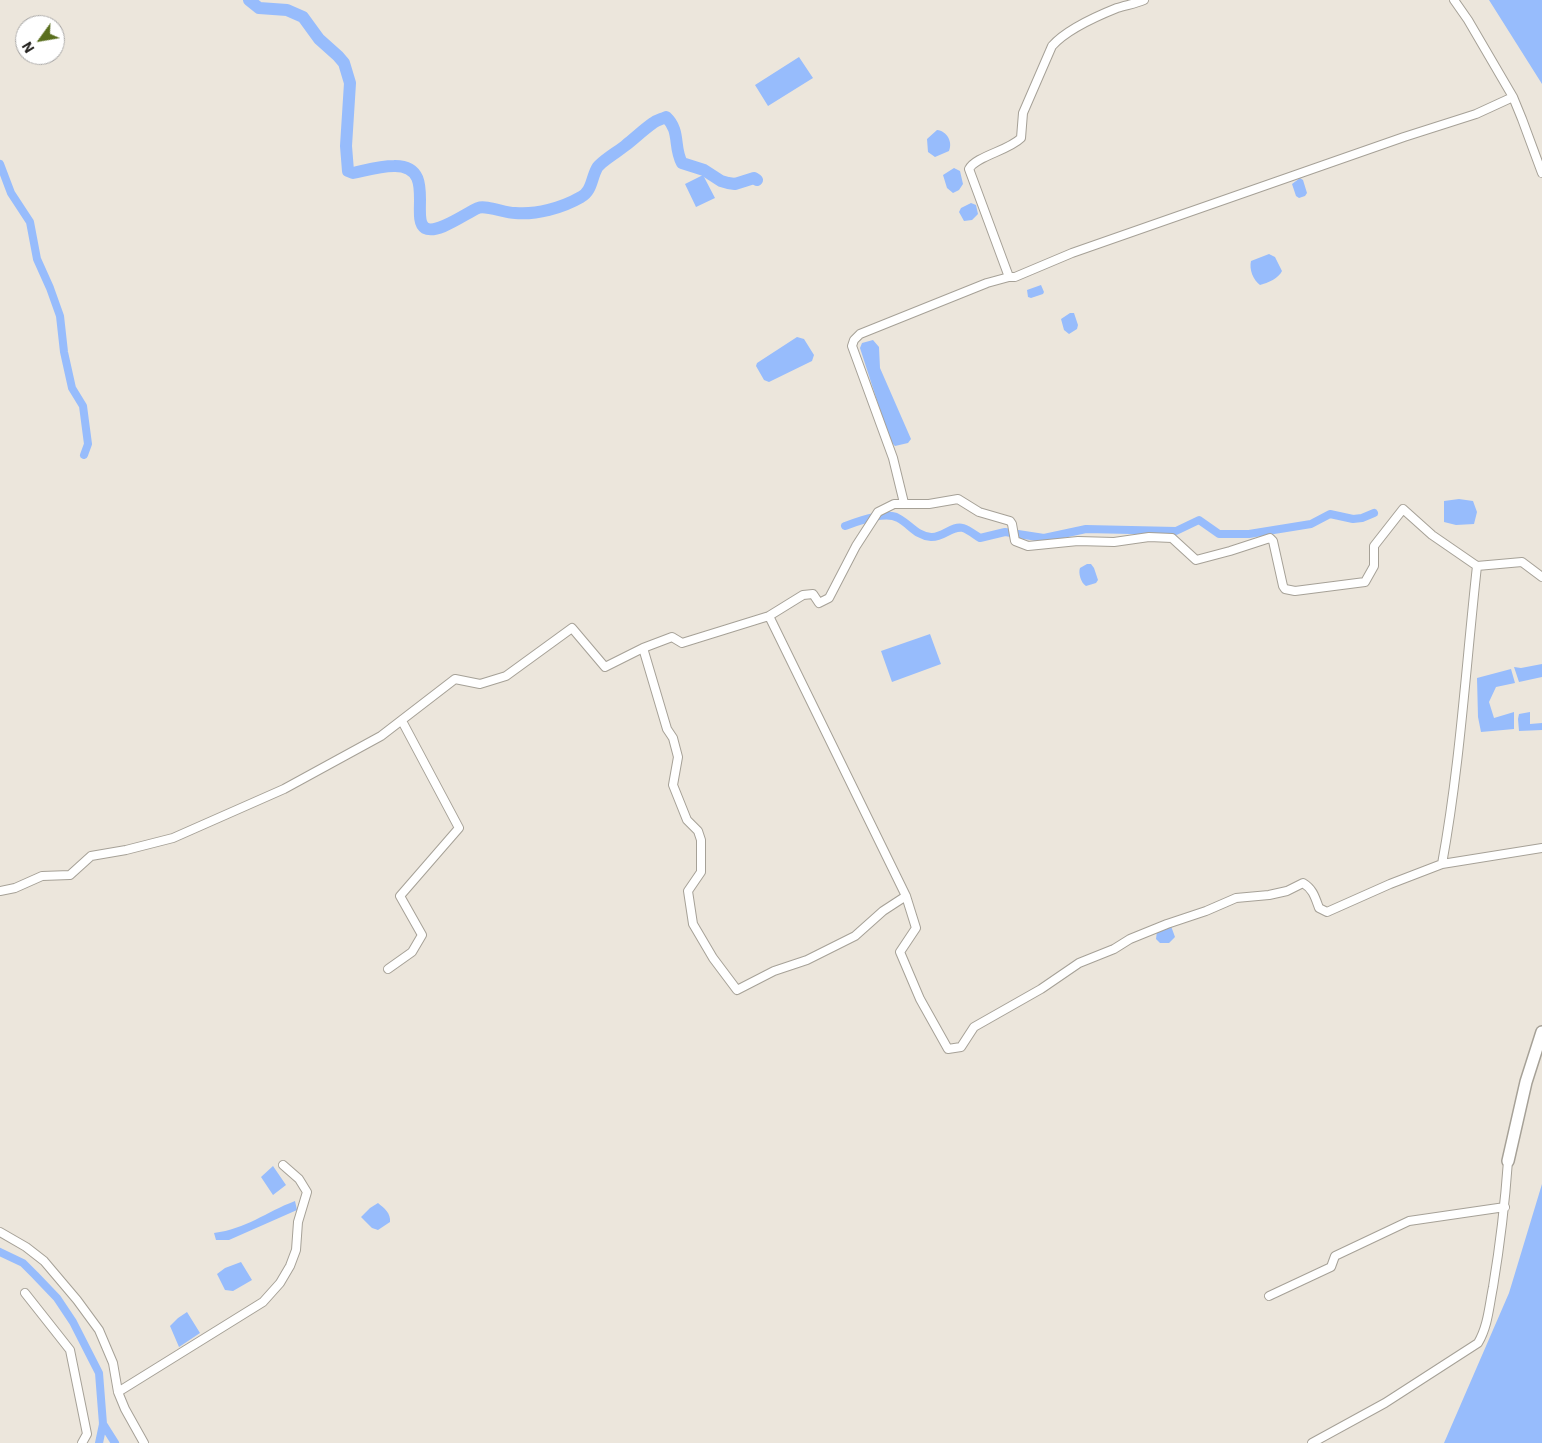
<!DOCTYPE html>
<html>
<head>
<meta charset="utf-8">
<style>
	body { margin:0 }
	#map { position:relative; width:1542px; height:1443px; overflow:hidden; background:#ece6dc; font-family:"IBM Plex Sans",sans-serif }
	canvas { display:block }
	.north { position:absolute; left:15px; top:15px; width:50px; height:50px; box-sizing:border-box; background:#fff; border:1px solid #a8a7a6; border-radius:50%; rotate:238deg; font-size:14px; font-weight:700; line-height:20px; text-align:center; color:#262421 }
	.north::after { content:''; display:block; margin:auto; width:18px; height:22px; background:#596e1d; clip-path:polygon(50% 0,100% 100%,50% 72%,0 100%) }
</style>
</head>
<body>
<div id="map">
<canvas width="1542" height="1443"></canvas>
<div class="north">N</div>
</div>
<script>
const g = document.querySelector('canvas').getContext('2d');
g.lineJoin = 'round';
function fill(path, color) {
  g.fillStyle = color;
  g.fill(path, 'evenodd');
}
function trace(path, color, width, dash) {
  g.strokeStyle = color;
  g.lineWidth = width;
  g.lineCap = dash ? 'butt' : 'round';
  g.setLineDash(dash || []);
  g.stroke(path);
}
const water = new Path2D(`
	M1489 0H1542V84Z
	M799 57 813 78 768 106 755 85Z
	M937 130C947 131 953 142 949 151L935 157 928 152 927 139Z
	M954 168 960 171 963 184 959 190 953 193 947 188 943 175Z
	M703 175 715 198 696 207 685 184Z
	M1300 178 1303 180 1307 193 1305 196 1299 198 1296 196 1292 184Z
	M971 203 976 205 978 214 972 220 964 221 959 212 961 208Z
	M1269 254 1275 257 1282 271C1279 278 1268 283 1260 285 1253 280 1249 269 1251 261Z
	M1041 285 1044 292 1043 294 1031 298 1028 297 1027 290Z
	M1070 313H1074L1078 325 1077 329 1069 334 1064 330 1061 319Z
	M797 337 804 339 814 355 812 361 769 382 764 380 756 366 757 363Z
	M873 340 879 347 880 368 911 439 908 443 895 446 890 441 860 348 862 343Z
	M1459 499 1473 501 1477 512 1474 524 1456 525 1444 522V501Z
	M1087 564H1091L1094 568 1098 580 1096 583 1086 586C1081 583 1078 573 1080 568Z
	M930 634 941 664 892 682 881 651Z
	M1542 664V677L1519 682 1514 667 1521 668Z
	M1511 669 1515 683 1496 687 1489 702 1494 718 1514 712V729L1481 732 1478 717 1477 678Z
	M1530 712V724L1542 723V730L1519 731 1518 719 1519 714Z
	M1171 926 1175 937 1169 943H1160L1156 939 1157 931Z
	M273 1166 286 1185 273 1195 261 1177Z
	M1542 1184V1443H1444L1509 1293Z
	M295 1201 297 1210 229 1240H216L214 1233C246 1229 266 1212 295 1201Z
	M378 1203C384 1208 391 1213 390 1222L378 1230 372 1228 361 1217 370 1208Z
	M241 1262 252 1280 233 1291 225 1290 217 1274 225 1268Z
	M187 1312 200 1333 179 1347 170 1326 178 1318Z`);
const canal = new Path2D(`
	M0 164 11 193 30 222 37 259 50 288 60 316 64 352 72 388 83 406 88 444 84 455
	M845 526C859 521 885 511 898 518 910 524 916 536 931 537 943 538 952 525 963 528 969 530 975 535 980 538L1005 532 1044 538 1086 529 1176 531 1199 520 1219 534H1249L1311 524 1330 514 1353 519 1362 518 1374 513
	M0 1252 23 1263 35 1275 57 1298 73 1322 99 1373 103 1424 99 1443
	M103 1424 115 1443`);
const river = new Path2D(`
	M249 0 259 8 287 10 303 17 319 39 338 56 344 63 350 83 346 146 348 171 353 173C367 170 380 166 394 166 437 165 410 219 425 228 437 235 466 213 478 208 486 205 505 213 515 213 536 215 562 208 581 197 592 191 591 179 597 168 601 161 619 151 626 145 635 138 643 130 653 123 657 120 662 119 666 117 681 131 673 147 682 163L704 170 721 181 728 183 735 184 754 178 757 180`);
const street = new Path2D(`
	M1144 0C1135 4 1126 5 1117 8 1097 16 1067 29 1052 46L1023 113 1021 138C1008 151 976 156 969 169L1009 277H1015L1072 253 1404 137 1476 114 1513 97
	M1454 0 1468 20 1513 97 1522 119 1542 173
	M904 503 893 458 852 346 854 340 860 334 987 283 1009 277
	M769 616 906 896 916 928 900 952 920 999 948 1049 961 1047 974 1027 1041 989 1079 963 1114 949 1130 939 1167 924 1206 911 1236 898 1269 895 1287 891 1303 883C1313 889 1315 897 1319 908L1327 912 1390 884 1442 864 1542 848
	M1442 864C1460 766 1466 665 1477 566
	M0 891 15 888 42 876 70 875 91 856 126 850 173 838 284 789 381 736 455 679 480 684 506 676 572 628 605 667 643 648
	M906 896 883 911 855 936 807 960 774 971 737 990 713 958 693 924 688 891 701 872V840L698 831 687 820 673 785 678 757 673 738 667 729 643 648 672 637 682 643 769 616 803 595 813 594 819 603 829 598 856 546 878 512 894 504H929L958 499 979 512 1010 521 1012 524 1015 541 1028 546 1078 541 1114 542 1149 537 1172 538 1196 560 1230 551 1270 538 1273 541 1283 586 1285 589 1295 591 1365 582 1374 566V546L1403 509 1432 535 1477 566 1522 562 1542 577
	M388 969 412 952 422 935 400 896 459 828 402 721
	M0 1232 26 1247 44 1261 77 1300 99 1330 113 1363 118 1392 125 1409 144 1443
	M25 1293 70 1350 87 1434 82 1443
	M1269 1296 1331 1267 1335 1256 1409 1221 1505 1207
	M118 1392 263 1302 280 1283 290 1266 296 1250 298 1222 307 1192 299 1179 283 1165
	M1312 1443 1385 1403 1478 1343C1488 1326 1489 1307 1493 1287 1500 1245 1505 1203 1508 1161`);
const secondary = new Path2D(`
	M1508 1161 1526 1082 1542 1032`);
fill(water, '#97bcfc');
trace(canal, '#97bcfc', 8);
trace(river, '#97bcfc', 12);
trace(street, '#a6a197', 10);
trace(secondary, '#a6a197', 14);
trace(street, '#fff', 8);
trace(secondary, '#fff', 11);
</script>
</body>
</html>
